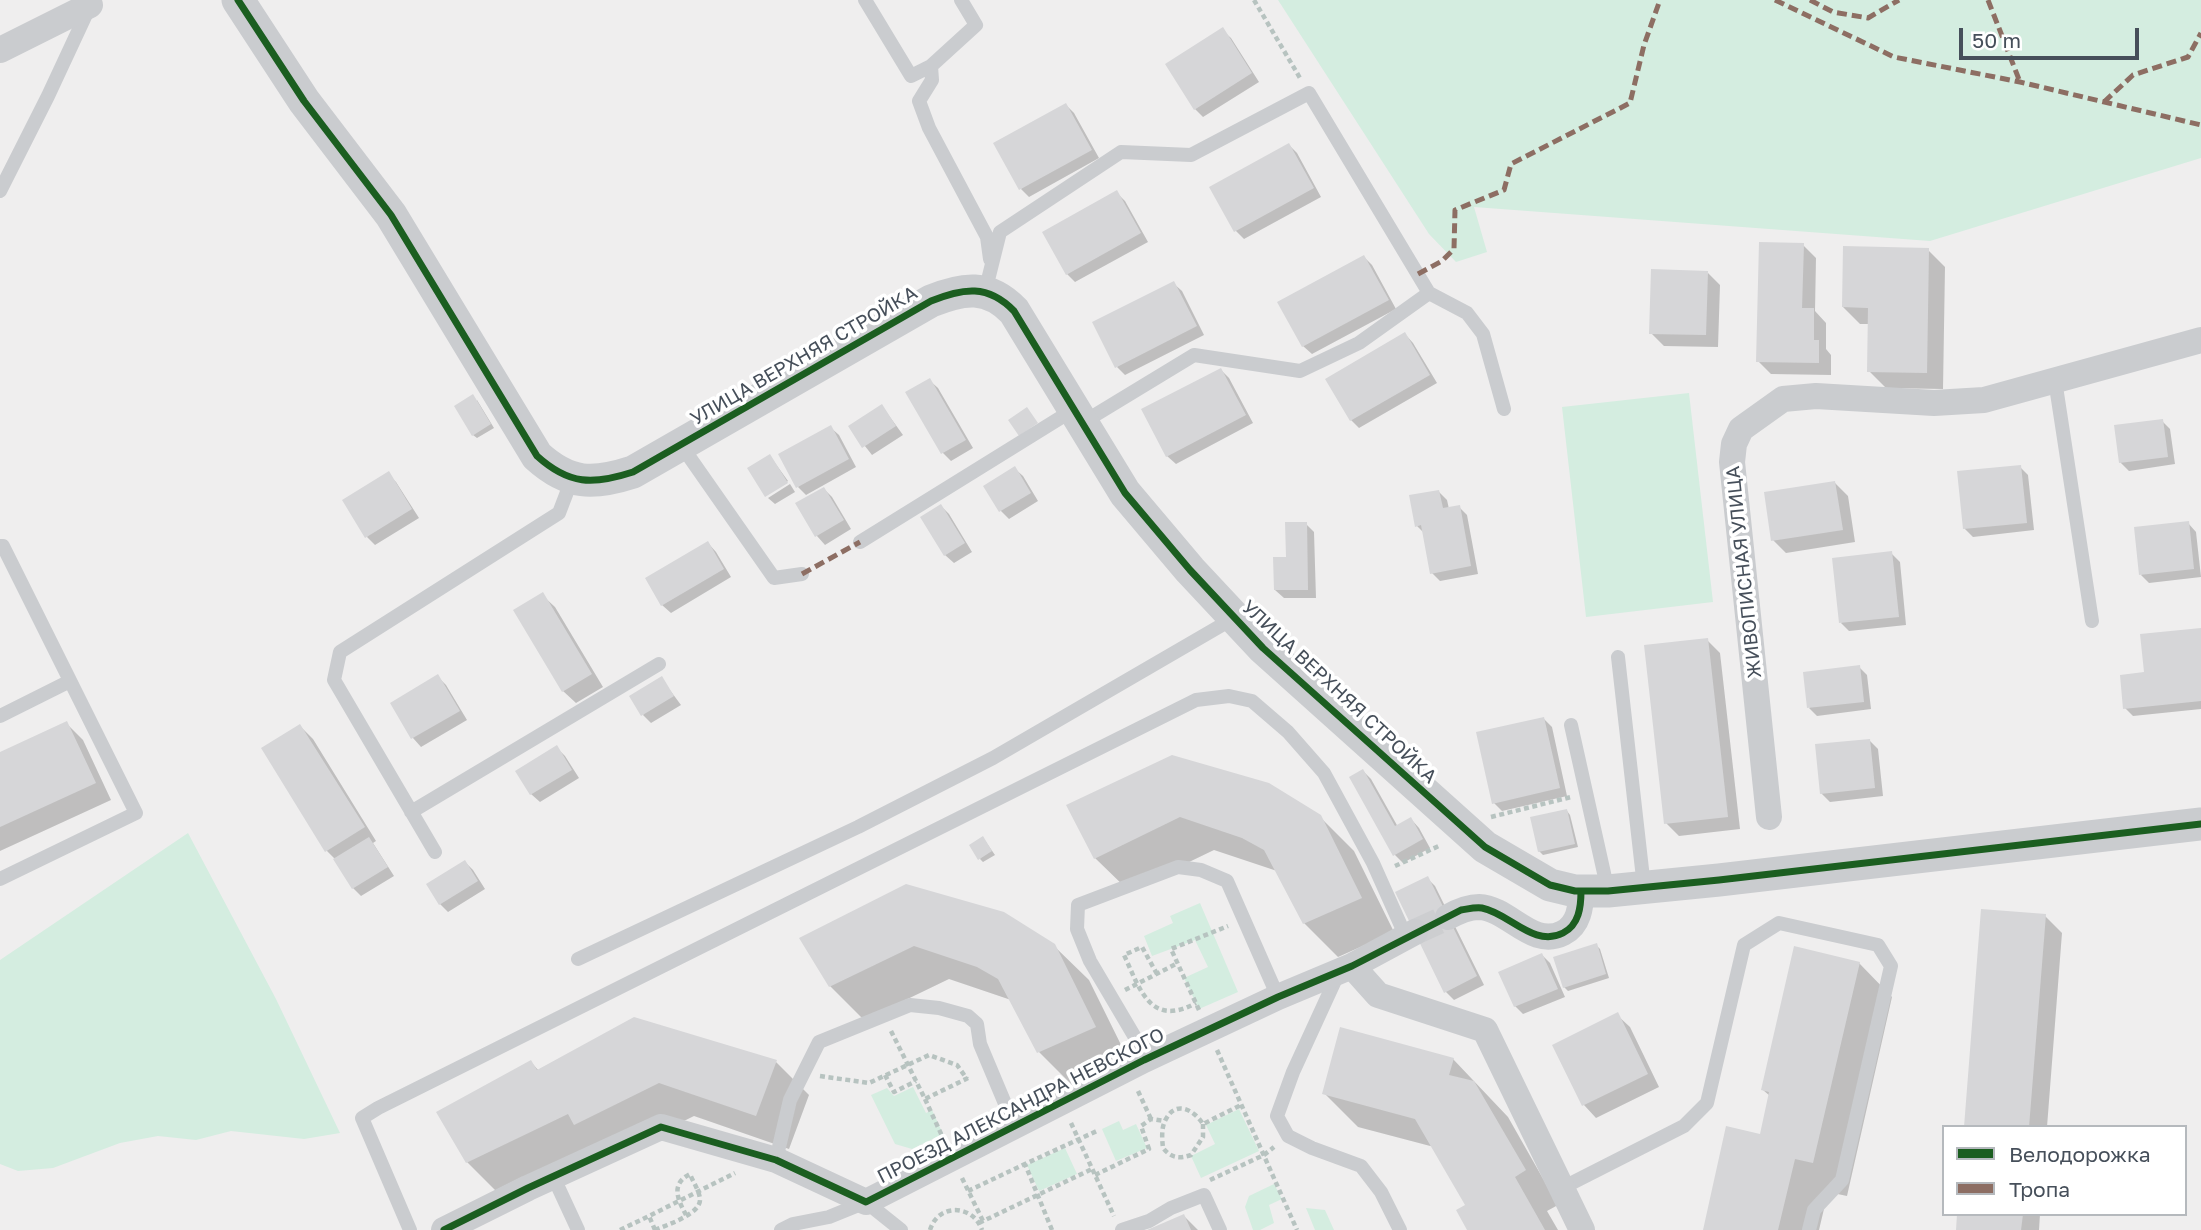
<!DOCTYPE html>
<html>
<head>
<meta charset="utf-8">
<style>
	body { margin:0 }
	#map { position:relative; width:2201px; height:1230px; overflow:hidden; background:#efeeee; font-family:"Golos Text",sans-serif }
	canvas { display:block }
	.legend { position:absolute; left:1942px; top:1125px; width:245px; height:91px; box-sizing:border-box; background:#fff; border:2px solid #b5b9bd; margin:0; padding:9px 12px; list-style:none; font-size:21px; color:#464f5a }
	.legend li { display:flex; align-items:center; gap:14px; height:35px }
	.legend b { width:35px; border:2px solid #b5b9bd }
	.scale { position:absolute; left:1959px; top:28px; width:180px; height:32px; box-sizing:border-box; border:4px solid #464f5a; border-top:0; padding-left:9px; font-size:21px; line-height:24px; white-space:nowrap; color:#464f5a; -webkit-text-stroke:5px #fff; paint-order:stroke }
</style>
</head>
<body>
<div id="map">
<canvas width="2201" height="1230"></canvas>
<ul class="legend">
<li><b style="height:9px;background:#1b5e20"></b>Велодорожка</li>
<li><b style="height:9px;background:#8d6e63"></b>Тропа</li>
</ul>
<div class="scale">50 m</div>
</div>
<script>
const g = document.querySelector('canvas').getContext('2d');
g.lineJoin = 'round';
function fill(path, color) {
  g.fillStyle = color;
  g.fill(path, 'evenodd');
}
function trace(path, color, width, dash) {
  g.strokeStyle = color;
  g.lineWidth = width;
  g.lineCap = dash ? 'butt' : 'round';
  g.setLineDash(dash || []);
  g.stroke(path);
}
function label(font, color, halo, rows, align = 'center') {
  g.font = font + ' "Golos Text",sans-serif';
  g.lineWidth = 7;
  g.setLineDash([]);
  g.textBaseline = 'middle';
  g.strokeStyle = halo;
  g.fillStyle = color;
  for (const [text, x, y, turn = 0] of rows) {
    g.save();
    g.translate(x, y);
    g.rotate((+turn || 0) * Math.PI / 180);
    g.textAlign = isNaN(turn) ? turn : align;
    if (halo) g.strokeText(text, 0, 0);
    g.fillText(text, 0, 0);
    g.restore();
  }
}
const green = new Path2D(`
	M1278 0H2201V158L1930 241 1474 207 1487 252 1456 262 1429 234Z
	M1689 393 1713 602 1586 617 1562 407Z
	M188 833 276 999 340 1133 304 1139 231 1131 196 1140 158 1136 120 1143 53 1168 18 1171 0 1164V960Z
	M1200 903 1238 992 1199 1009 1184 978 1208 967 1195 940 1152 956 1144 936 1173 923 1170 916Z
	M913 1087 926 1113 932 1110 943 1134 912 1149 895 1144 871 1095 887 1088 894 1096Z
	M1239 1109 1259 1151 1201 1178 1191 1156 1215 1144 1206 1125Z
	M1119 1121 1123 1130 1136 1124 1147 1148 1116 1161 1102 1129Z
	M1065 1148 1077 1174 1039 1191 1027 1165Z
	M1274 1184 1282 1199 1269 1205 1274 1223 1260 1230H1253L1245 1207 1249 1196Z
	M1306 1208 1325 1210 1334 1230H1315Z`);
const shadow = new Path2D(`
	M1222 30 1231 38 1259 82 1203 117 1195 109Z
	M1066 105 1074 113 1099 158 1029 197 1021 189Z
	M1289 145 1297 153 1321 197 1244 239 1236 231 1211 188Z
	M1116 192 1125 201 1148 242 1075 282 1067 274Z
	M1803 245 1816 258 1815 311 1826 323V349L1831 355V375L1771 374 1758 361Z
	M1928 250 1945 267 1943 389 1886 388 1869 371 1870 324H1860L1843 307Z
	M1364 257 1372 265 1396 309 1312 354 1303 346Z
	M1708 273 1720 285 1718 347 1664 346 1651 333Z
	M1173 283 1182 291 1204 335 1125 375 1117 367Z
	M1405 334 1413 343 1437 383 1359 428 1351 420Z
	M1221 370 1229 378 1253 423 1176 464 1167 456Z
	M929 380 938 388 973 448 951 461 943 453Z
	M477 400 494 428 477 438 473 435Z
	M882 406 903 435 872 455 850 427Z
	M2162 421 2170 429 2175 464 2129 471 2120 462Z
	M830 427 839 435 856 467 806 495 798 487Z
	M770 456 788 481 766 495Z
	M2020 467 2028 475 2034 530 1973 537 1964 528Z
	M1014 468 1023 476 1038 501 1009 519 1001 511 985 486Z
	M388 474 396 482 419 518 375 545 367 537Z
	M1835 483 1848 496 1855 542 1786 553 1773 540Z
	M790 484 795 492 775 504 768 498Z
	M824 489 832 497 851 529 825 545 817 536 798 504Z
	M1439 492 1447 500 1449 509 1459 507 1467 515 1478 574 1440 581 1432 573 1425 534 1417 526Z
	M941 506 949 514 972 552 954 563 945 555Z
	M2188 523 2196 532 2201 577 2149 583 2141 575Z
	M1306 524 1314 532 1316 598H1284L1275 590 1287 558Z
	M708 543 716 552 731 577 671 613 662 605Z
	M1891 553 1900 562 1906 625 1849 631 1841 623Z
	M542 595 555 607 603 687 576 703 563 691Z
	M2201 630V709L2133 716 2125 708 2146 674Z
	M1707 640 1720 653 1740 829 1679 836 1666 823Z
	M1859 667 1867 675 1871 709 1817 716 1809 708Z
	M438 677 446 685 467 720 421 747 413 738 392 703Z
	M661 678 681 705 651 723 643 715Z
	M1543 718 1552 727 1567 796 1502 811 1494 803Z
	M66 723 83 740 111 800 0 851V754Z
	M300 726 313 739 376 841 373 843 394 876 361 896 353 888 336 860 327 851Z
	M1870 741 1878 749 1883 796 1830 802 1821 793Z
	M557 748 565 756 579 778 540 802 531 794Z
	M1363 771 1371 779 1398 827 1411 819 1419 828 1430 848 1403 863 1395 855Z
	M1069 806 1320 817 1354 851 1394 932 1338 957 1304 923 1277 871 1214 850 1129 891 1095 858Z
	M1567 811 1570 815 1578 847 1543 855 1539 851Z
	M986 842 995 855 983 862 980 859Z
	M465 862 473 870 485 889 448 912 440 904Z
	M1427 878 1435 886 1484 985 1454 1000 1446 992Z
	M2045 916 2062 933 2047 1127H1966Z
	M801 938 1054 946 1089 980 1129 1061 1072 1085 1039 1052 1011 1000 949 979 864 1020 830 986Z
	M1596 945 1600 949 1609 978 1568 991 1564 987Z
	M1542 955 1550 963 1565 997 1523 1014 1515 1006Z
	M1859 963 1892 997 1847 1196 1828 1192 1819 1230H1704L1761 1136 1770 1096 1763 1090Z
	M1617 1015 1630 1027 1659 1087 1596 1118 1584 1105 1554 1046Z
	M1453 1059 1508 1117 1558 1205 1547 1211 1558 1230H1469L1467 1206 1434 1147 1358 1127 1324 1093Z
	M531 1062 539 1071 776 1062 809 1095 789 1149 694 1116 609 1158 501 1196 467 1162Z
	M1959 1214H2040L2039 1230H1958Z
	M1184 1216 1198 1230H1151Z`);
const building = new Path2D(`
	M1223 27 1252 73 1194 110 1165 64Z
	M1066 103 1092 150 1019 190 993 143Z
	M1289 143 1314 188 1234 232 1209 187Z
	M1117 190 1141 233 1066 275 1042 232Z
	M1759 242 1804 243 1802 308H1814V340H1819V363L1756 362Z
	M1843 246 1929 248 1927 373 1867 372 1868 308 1842 307Z
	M1364 255 1389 300 1302 347 1277 302Z
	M1651 269 1708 271 1706 335 1649 334Z
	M1174 281 1197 326 1115 368 1092 322Z
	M1405 332 1430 375 1350 421 1325 379Z
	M1221 368 1246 415 1166 457 1141 409Z
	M930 378 966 440 941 454 905 392Z
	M473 394 491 424 472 436 454 406Z
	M882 404 896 426 862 448 848 426Z
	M1027 407 1038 423 1019 436 1008 420Z
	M2163 419 2168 457 2119 463 2114 425Z
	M831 425 849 459 796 488 778 454Z
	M770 454 788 483 765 497 747 468Z
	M2021 465 2027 523 1963 529 1957 471Z
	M1015 466 1031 493 999 512 983 486Z
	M389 471 412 509 365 538 342 500Z
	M1835 481 1843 530 1771 541 1764 492Z
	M824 487 844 520 815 537 795 503Z
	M1439 490 1443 508 1460 505 1471 566 1430 574 1421 525 1415 527 1409 495Z
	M941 504 965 543 944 556 920 517Z
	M2189 521 2194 569 2139 575 2134 527Z
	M1285 522H1307L1308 590H1274L1273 557H1286Z
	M708 541 724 569 661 606 645 578Z
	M1892 551 1899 617 1839 623 1832 558Z
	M543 592 592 674 562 692 513 610Z
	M2201 628V701L2123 709 2120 675 2144 672 2140 634Z
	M1708 638 1728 817 1664 824 1644 645Z
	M1860 665 1864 702 1807 708 1803 672Z
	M438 674 460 711 411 739 390 703Z
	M662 676 674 696 641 716 629 696Z
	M1544 717 1560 788 1492 804 1476 732Z
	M67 721 96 783 0 827V752Z
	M300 724 365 827 325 852 261 748Z
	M1870 739 1875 788 1820 794 1815 744Z
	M557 745 572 770 530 795 515 771Z
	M1172 755 1269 783 1321 815 1362 898 1303 924 1264 850 1242 838 1180 817 1094 859 1066 805Z
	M1363 769 1395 826 1411 817 1423 839 1393 856 1349 777Z
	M1567 809 1575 844 1538 852 1530 817Z
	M983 836 992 851 978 860 969 845Z
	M369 837 388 867 352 889 333 859Z
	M465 860 478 881 439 905 426 884Z
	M1428 876 1477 976 1444 993 1395 892Z
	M906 884 1004 912 1055 944 1096 1027 1037 1053 998 979 977 967 914 946 829 987 799 938Z
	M1981 909 2046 914 2029 1127H1964Z
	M1597 943 1606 974 1563 988 1553 957Z
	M1794 946 1860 962 1813 1163 1795 1159 1778 1230H1703L1726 1126 1760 1134 1769 1092 1761 1090Z
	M1542 953 1558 989 1514 1007 1498 972Z
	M1618 1012 1648 1074 1582 1106 1552 1045Z
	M634 1017 777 1060 756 1116 659 1083 574 1125 568 1114 466 1163 436 1112 531 1060 537 1070Z
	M1340 1027 1454 1058 1449 1075 1474 1081 1526 1170 1515 1177 1545 1230H1467L1456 1210 1465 1205 1415 1119 1322 1094Z
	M1184 1214 1191 1230H1147Z
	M1957 1214H2023L2021 1230H1956Z`);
const minorTunnel = new Path2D(`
	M1415 932 1448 917`);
const path = new Path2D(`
	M1254 0 1300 78
	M1491 817 1571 797
	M1395 866 1441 845
	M1157 974 1142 947 1124 955C1140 989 1150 1028 1196 1003
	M1125 990 1178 963
	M1199 1010 1171 949 1228 926
	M891 1031 925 1099 968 1078
	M1217 1050 1297 1230
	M885 1075 894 1092 916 1081
	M820 1076 869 1083 929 1055 957 1065 967 1079
	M1138 1091 1151 1119
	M925 1099 943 1138
	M1071 1123 1114 1216
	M1203 1124V1137L1191 1155C1179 1159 1171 1158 1163 1148 1162 1139 1161 1127 1166 1119 1176 1100 1194 1110 1203 1124L1241 1105
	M1095 1175 1149 1149 1141 1126 1151 1119 1164 1121
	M962 1178 983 1221
	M1210 1180 1264 1155 1274 1147
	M968 1191 1025 1164
	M979 1223 1092 1169
	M620 1230 649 1216
	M655 1230 649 1216 735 1173
	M655 1230C667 1225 700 1214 700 1200 700 1192 693 1182 690 1174 670 1184 678 1200 686 1215
	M930 1230C938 1203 973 1204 982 1230
	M1052 1230 1025 1164 1099 1130`);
const service = new Path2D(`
	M865 0 911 76 931 66 932 80 919 101 929 128 987 237 990 259
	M931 66 976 25 961 0
	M0 191 48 96 89 8
	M985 292 1000 232 1121 152 1191 155 1309 93 1429 293 1467 313 1483 334 1504 409
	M2055 380 2092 621
	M1082 423 1194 355 1300 371 1359 343 1429 293
	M681 445 774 578 802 574
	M860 542 1073 410
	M0 546H3L136 813 0 879
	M1618 657 1644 887
	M0 716 70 681
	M1571 725 1608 891
	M411 812 659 664
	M435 852 334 680 340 652 559 513 572 479
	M578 959 858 827 993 758 1234 618
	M1338 974 1293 1072 1277 1116 1288 1136 1312 1148 1361 1166 1381 1192 1400 1230
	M1144 1060 1136 1039 1090 961 1077 929 1078 905 1178 867 1201 870 1227 881 1278 997
	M776 1160 790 1100 819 1042 910 1005 939 1008 968 1016 977 1024 980 1044 1014 1125
	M553 1176 578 1230
	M1562 1188 1684 1126 1707 1103 1744 945 1779 923 1878 945 1891 966 1842 1180 1814 1210 1809 1230
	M410 1230 362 1118 378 1108 1196 700 1229 696 1252 701 1288 732 1324 773 1373 863 1406 937
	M781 1230 793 1224 829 1217 866 1202 901 1230
	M1122 1230 1149 1221 1171 1208 1204 1195 1220 1230`);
const minor = new Path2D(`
	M0 50 90 5
	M1769 817 1732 462 1734 444 1741 429 1783 399 1816 396 1934 403 1984 400 2201 340
	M1448 917C1457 912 1468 907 1479 907 1509 908 1532 949 1563 933 1579 925 1581 907 1581 891
	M1352 966 1378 995 1485 1030 1582 1230
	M444 1230 528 1188 661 1127 776 1160 866 1202 1144 1060 1278 997 1352 966 1415 932`);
const tertiary = new Path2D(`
	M238 0 304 101 391 215 537 456C569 485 593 485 633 472L931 301C963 288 988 284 1014 311L1125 493 1190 570 1263 648 1485 847 1550 885 1575 891H1608L1719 880 2201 824`);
const quiet = new Path2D(`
	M1775 0 1894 57 2020 82 2201 125
	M1810 0 1833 12 1868 18 1899 0
	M1988 0 2020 82
	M2104 102 2133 75 2188 57 2201 33
	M1418 274 1442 261 1454 249 1455 210 1504 190 1511 164 1630 103 1644 45 1660 0
	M802 574 860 542`);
const cycleway = new Path2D(`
	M238 0 304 101 391 215 537 456C569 485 593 485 633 472L931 301C963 288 988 284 1014 311L1125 493 1190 570 1263 648 1485 847 1550 885 1575 891H1608L1719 880 2201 824
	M444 1230 528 1188 661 1127 776 1160 866 1202 1144 1060 1278 997 1352 966 1461 910C1468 909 1475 907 1482 908 1509 913 1534 948 1563 933 1579 925 1581 907 1581 891`);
const streetNames = [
	["УЛИЦА ВЕРХНЯЯ СТРОЙКА",804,356,-30],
	["ЖИВОПИСНАЯ УЛИЦА",1744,572,-96],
	["УЛИЦА ВЕРХНЯЯ СТРОЙКА",1339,692,43],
	["ПРОЕЗД АЛЕКСАНДРА НЕВСКОГО",1021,1106,-27]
];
fill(green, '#d4ede0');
fill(shadow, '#0003');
fill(building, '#d6d6d8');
trace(minorTunnel, '#cdced0', 26, [26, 13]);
trace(path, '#b7c3c0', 4.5, [5, 3.5]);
trace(service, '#cacccf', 14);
trace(minor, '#cacccf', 26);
trace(tertiary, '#cacccf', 33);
trace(quiet, '#8d6e63', 5, [10, 5]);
trace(cycleway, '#1b5e20', 7);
label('19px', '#464f5a', '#fff', streetNames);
</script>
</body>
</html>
